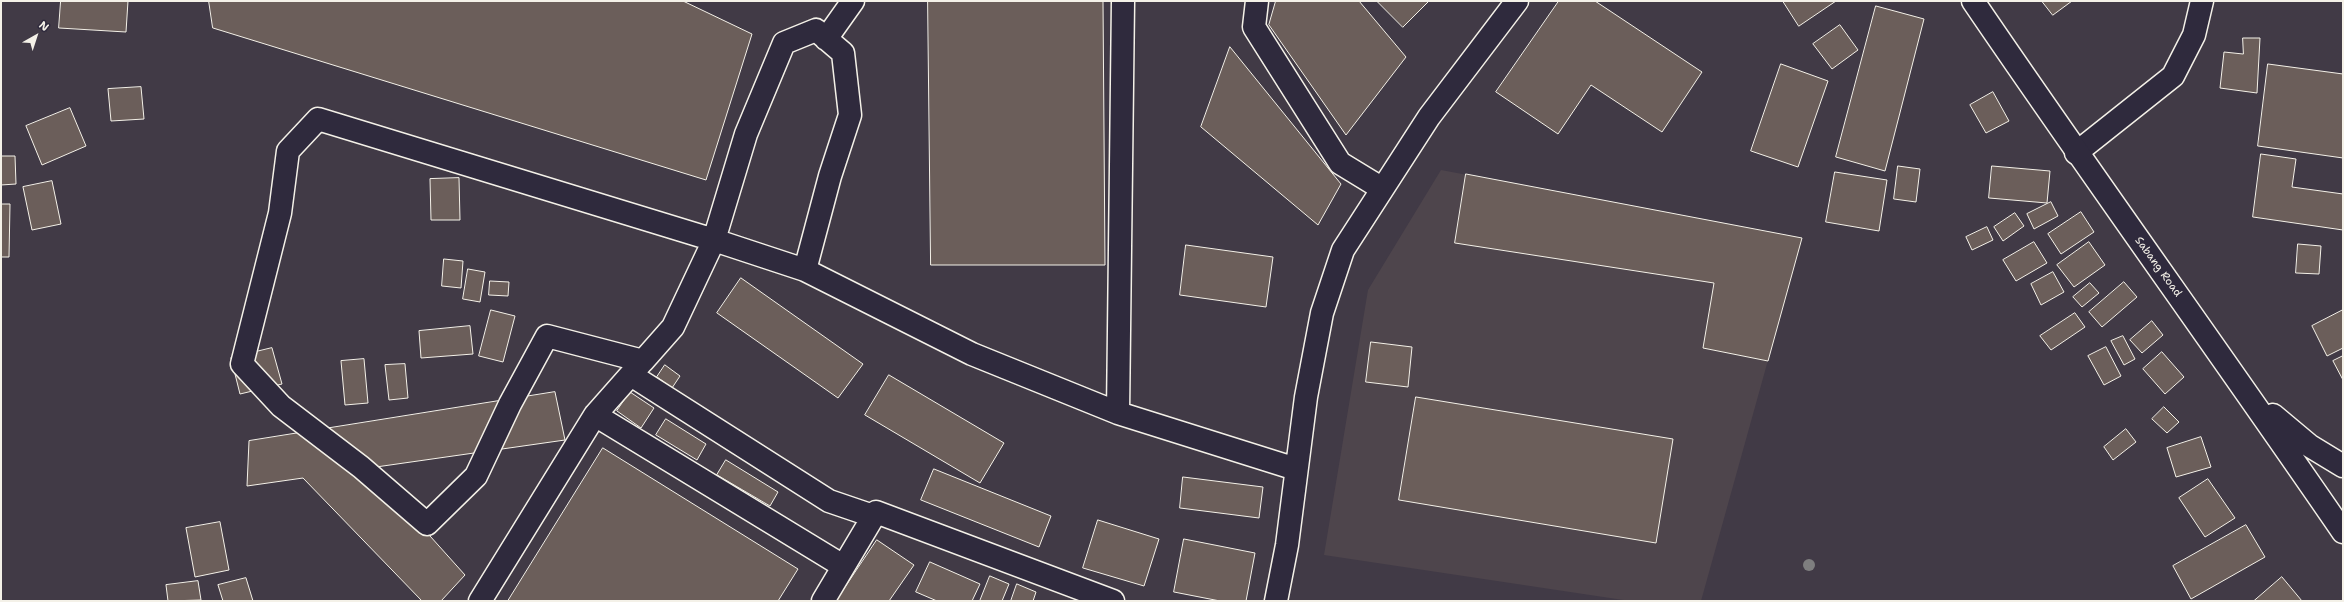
<!DOCTYPE html>
<html>
<head>
<meta charset="utf-8">
<style>
	body { margin:0 }
	#map { position:relative; width:2344px; height:602px; overflow:hidden; background:#413a46; font-family:"Shantell Sans",sans-serif }
	canvas { display:block }
	.frame { position:absolute; inset:0; border:2px solid #f4f1e8; pointer-events:none }
	.north { position:absolute; left:16px; top:16px; width:40px; height:40px; -webkit-text-stroke:3px #2f2a3d; paint-order:stroke; rotate:39deg; font-size:11px; font-weight:700; line-height:16px; text-align:center; color:#f4f1e8 }
	.north::after { content:''; display:block; margin:auto; width:14px; height:18px; background:#f4f1e8; clip-path:polygon(50% 0,100% 100%,50% 72%,0 100%) }
</style>
</head>
<body>
<div id="map">
<canvas width="2344" height="602"></canvas>
<div class="frame"></div>
<div class="north">N</div>
</div>
<script>
const g = document.querySelector('canvas').getContext('2d');
g.lineJoin = 'round';
function fill(path, color) {
  g.fillStyle = color;
  g.fill(path, 'evenodd');
}
function trace(path, color, width, dash) {
  g.strokeStyle = color;
  g.lineWidth = width;
  g.lineCap = dash ? 'butt' : 'round';
  g.setLineDash(dash || []);
  g.stroke(path);
}
function label(font, color, halo, rows, align = 'center') {
  g.font = font + ' "Shantell Sans",sans-serif';
  g.lineWidth = 4;
  g.setLineDash([]);
  g.textBaseline = 'middle';
  g.strokeStyle = halo;
  g.fillStyle = color;
  for (const [text, x, y, turn = 0] of rows) {
    g.save();
    g.translate(x, y);
    g.rotate((+turn || 0) * Math.PI / 180);
    g.textAlign = isNaN(turn) ? turn : align;
    if (halo) g.strokeText(text, 0, 0);
    g.fillText(text, 0, 0);
    g.restore();
  }
}
const built = new Path2D(`
	M1441 170 1802 238 1701 601H1630L1324 555 1368 290Z`);
const building = new Path2D(`
	M61 1H128L126 32 59 28Z
	M209 1H683L752 34 706 180 213 28Z
	M928 1H1103L1105 265H931Z
	M1276 1H1359L1406 57 1346 135 1269 25Z
	M1377 1H1429L1403 27Z
	M1559 1H1595L1702 72 1662 132 1591 85 1558 134 1496 92Z
	M1783 1H1836L1799 26Z
	M2042 1H2072L2053 15Z
	M1876 6 1924 19 1885 171 1836 157Z
	M1840 25 1858 50 1832 69 1813 44Z
	M2243 38H2260L2257 93 2220 88 2224 52 2243 54Z
	M1230 47 1341 184 1318 225 1201 127Z
	M1781 64 1828 81 1798 167 1751 151Z
	M2268 64 2343 74V158L2258 146Z
	M141 87 144 119 111 121 108 89Z
	M1993 92 2009 121 1986 133 1970 105Z
	M70 108 86 146 42 165 26 126Z
	M2261 154 2296 159 2292 187 2343 194V230L2253 217Z
	M1 156H15L16 184 1 185Z
	M1898 166 1920 169 1916 202 1894 199Z
	M1992 166 2050 171 2047 203 1989 198Z
	M1835 172 1887 180 1879 231 1826 222Z
	M1466 174 1802 238 1768 361 1703 348 1714 283 1455 243Z
	M459 178 460 220H431L430 179Z
	M52 181 61 224 32 230 23 187Z
	M2051 202 2058 216 2034 229 2027 214Z
	M1 204H10L9 257H1Z
	M2081 212 2094 232 2061 254 2048 234Z
	M2015 213 2024 226 2003 241 1994 227Z
	M1987 227 1993 240 1972 250 1966 237Z
	M2034 242 2047 263 2016 281 2003 260Z
	M2089 242 2105 265 2074 287 2057 265Z
	M2298 244 2321 246 2319 274 2296 273Z
	M1186 245 1273 257 1266 307 1180 295Z
	M444 259 463 261 461 288 442 286Z
	M468 269 485 272 480 302 463 299Z
	M2053 272 2064 292 2041 305 2031 284Z
	M741 278 863 364 838 398 717 313Z
	M490 281 509 282 508 296 489 295Z
	M2124 282 2137 297 2102 327 2089 312Z
	M2090 283 2099 293 2082 307 2073 297Z
	M491 310 515 316 503 362 479 356Z
	M2343 310V348L2327 356 2312 326Z
	M2075 313 2085 327 2051 350 2040 336Z
	M2152 321 2163 335 2142 353 2130 340Z
	M470 326 473 354 421 358 419 331Z
	M2123 336 2135 359 2124 365 2111 341Z
	M1371 342 1412 347 1408 387 1366 382Z
	M2106 347 2121 376 2104 385 2088 356Z
	M272 348 282 384 240 394 231 358Z
	M2162 352 2184 377 2165 394 2143 369Z
	M2343 356V380L2333 361Z
	M364 359 368 403 345 405 341 361Z
	M405 364 408 398 389 400 385 365Z
	M665 365 680 376 672 388 657 377Z
	M889 375 1004 443 980 483 865 415Z
	M555 392 565 440 369 468 465 575 441 601H422L303 478 247 486 249 441Z
	M630 392 654 408 641 428 617 411Z
	M1416 397 1673 439 1656 543 1399 500Z
	M2164 407 2179 422 2167 433 2152 419Z
	M666 419 706 444 697 460 656 435Z
	M2126 429 2136 442 2113 460 2104 447Z
	M2201 437 2211 467 2176 477 2167 448Z
	M603 448 798 569 778 601H508Z
	M726 460 778 492 770 506 717 475Z
	M934 469 1051 516 1039 547 921 500Z
	M1183 477 1263 487 1259 518 1180 508Z
	M2208 479 2235 518 2205 537 2179 498Z
	M1098 520 1159 539 1144 586 1083 568Z
	M220 522 229 570 195 577 186 528Z
	M2246 525 2265 557 2191 599 2173 566Z
	M1184 539 1255 553 1246 601H1220L1174 592Z
	M877 540 914 565 889 601H836Z
	M930 562 980 584 972 601H937L916 592Z
	M990 576 1009 584 1002 601H980Z
	M2282 577 2302 601H2254Z
	M246 578 253 601H223L218 585Z
	M198 581 201 600 168 601 166 585Z
	M1017 584 1036 592 1033 601H1011Z`);
const minor = new Path2D(`
	M1257 1 1254 27 1340 163 1381 188
	M826 39 853 1
	M318 119 714 240 673 327 643 361 547 336 510 404 476 476 427 524 361 467 281 406 242 364 280 213 288 151Z
	M2076 153 2173 76 2194 35 2202 1
	M805 270 830 176 850 115 843 53 816 30 784 43 746 134 714 240 805 270 972 354 1118 413 1296 469
	M631 375 829 501 873 516
	M1118 413 1123 1
	M595 415 641 363
	M480 601 595 415 843 566
	M823 601 876 512 1113 601
	M1276 601 1287 545 1306 397 1322 313 1343 250 1429 117 1517 1`);
const major = new Path2D(`
	M1973 1C2094 179 2221 354 2343 532
	M2273 415 2310 446 2343 466`);
const trees = [
	[1809,565]
];
const streetNames = [
	["Sabang Road",2158,267,54]
];
fill(built, '#4e454c');
fill(building, '#6b5e5a');
trace(building, '#f4f1e8', 1);
trace(minor, '#f4f1e8', 25);
trace(major, '#f4f1e8', 25);
trace(minor, '#2f2a3d', 22);
trace(major, '#2f2a3d', 22);
g.fillStyle = '#7e7e7f';
for (const [x, y] of trees) {
  g.beginPath();
  g.arc(x, y, 6, 0, 2 * Math.PI);
  g.fill();
}
label('11px', '#f4f1e8', '#2f2a3d', streetNames);
</script>
</body>
</html>
